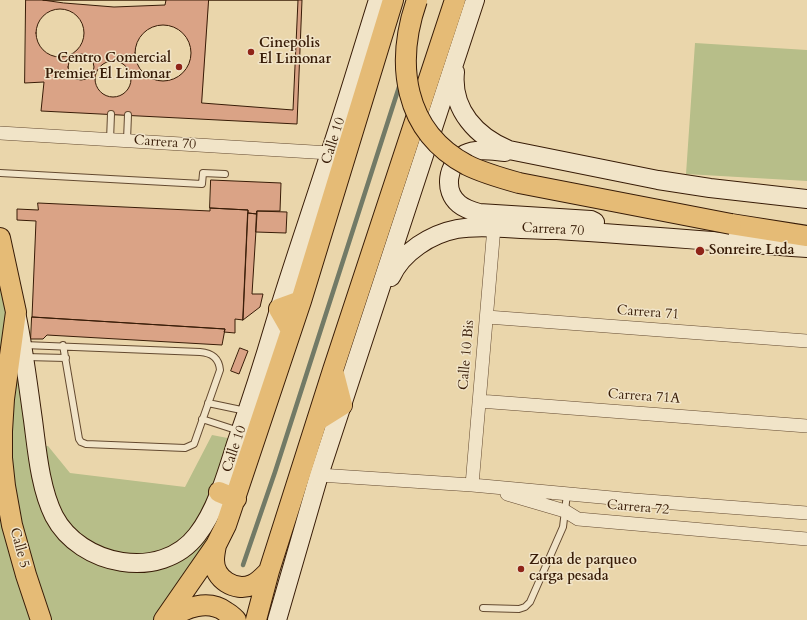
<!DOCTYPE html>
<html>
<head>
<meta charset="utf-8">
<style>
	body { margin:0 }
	canvas { display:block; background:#ead6ab }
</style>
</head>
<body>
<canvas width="807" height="620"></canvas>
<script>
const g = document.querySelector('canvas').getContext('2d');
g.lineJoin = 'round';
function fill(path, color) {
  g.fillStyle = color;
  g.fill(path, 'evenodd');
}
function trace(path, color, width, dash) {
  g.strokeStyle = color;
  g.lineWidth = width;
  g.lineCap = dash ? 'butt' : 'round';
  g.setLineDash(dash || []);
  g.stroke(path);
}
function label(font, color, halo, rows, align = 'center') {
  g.font = font + ' Cardo,serif';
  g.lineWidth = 3;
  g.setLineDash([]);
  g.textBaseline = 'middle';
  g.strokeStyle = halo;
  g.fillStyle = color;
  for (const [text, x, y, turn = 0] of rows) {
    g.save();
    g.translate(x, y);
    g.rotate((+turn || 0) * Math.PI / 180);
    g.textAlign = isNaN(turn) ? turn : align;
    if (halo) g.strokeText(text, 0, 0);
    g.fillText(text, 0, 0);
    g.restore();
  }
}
const green = new Path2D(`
	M695 43 807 50V181L686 174Z
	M0 238 44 446H48L70 473 185 487 212 435 238 440 199 533 216 545 164 620H0Z`);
const stream = new Path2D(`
	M243 565 275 472 400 84`);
const building = new Path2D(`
	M26 0H302L297 124 41 111 44 82 25 83Z
	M43 0H166L165 5 114 7 64 3Z
	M209 0H298L293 110 202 103Z
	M36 33a24 24 0 1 1 48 0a24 24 0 1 1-48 0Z
	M135 53a28 28 0 1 1 56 0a28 28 0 1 1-56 0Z
	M68 67a13 13 0 1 1 26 0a13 13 0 1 1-26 0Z
	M95 79a18 18 0 1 1 36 0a18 18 0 1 1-36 0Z
	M211 180 281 183 280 211H257V214L248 213V210L210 208Z
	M38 203 210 211V208L248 210 243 320 235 319V333L224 332 225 329 32 317 36 221 17 220V209L38 210Z
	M257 211 287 212 286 233 256 232Z
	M248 213 257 214 252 294H263L260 307 243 320Z
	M32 317 225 329 222 345 47 335 43 339H31Z
	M240 348 248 351 239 374 231 371Z`);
const lane = new Path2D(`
	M110 140 111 114
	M127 140 128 115
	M0 173 202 184 203 173 225 174
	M24 345 200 352C212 353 219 358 220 370L194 444 185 448 86 444 81 442 79 439 63 345
	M26 357 66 358
	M208 403 246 411
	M202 419 239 431
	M483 608 519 609 525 607 530 602 563 527 567 494`);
const street = new Path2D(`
	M0 133 330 153
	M487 317 807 341
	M479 401 807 426
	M319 475 472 485 634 500 807 513
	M472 485 494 227
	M507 494 565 511 578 519 807 539`);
const secondary = new Path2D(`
	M455 72C451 110 477 137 509 150L658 180 710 188 807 199
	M505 152C492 151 477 148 465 154 447 164 443 191 459 204 465 209 472 211 479 213L591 220 595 222
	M391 277C402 252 431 234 457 229 473 226 489 227 505 228 522 229 540 230 557 230 640 235 724 242 807 248
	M17 317C24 351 28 385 33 420 37 450 40 488 54 516 80 566 161 582 197 535 216 511 227 473 236 444 250 404 263 364 275 323 292 266 312 210 330 153 347 102 362 51 378 0
	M277 620 319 475 475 0`);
const primary = new Path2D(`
	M731 224 807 236
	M0 238 16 312 4 399 2 431V458L5 486 12 525 26 575 41 620
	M291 330 279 309 301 301
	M318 420 342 405 333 370
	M219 492 236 499
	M216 545C215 550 214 555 214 560 214 579 235 592 252 585 259 582 264 576 269 571
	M164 620 216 545 226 525 301 301 393 0
	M169 620C184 607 209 599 226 612 230 614 233 617 236 620
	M256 620 269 571 333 370 455 0`);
const primaryBridge = new Path2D(`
	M417 0C395 63 403 131 467 165 483 173 501 178 519 183L731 224`);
const markers = [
	[251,52,4,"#8f2418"],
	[179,67,4,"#8f2418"],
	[700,251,5,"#8f2418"],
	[521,569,4,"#8f2418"]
];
const poiNames = [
	["Cinepolis",259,44],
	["El Limonar",259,60],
	["Centro Comercial",171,59,"right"],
	["Premier El Limonar",171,75,"right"],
	["Sonreire Ltda",709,251],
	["Zona de parqueo",529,561],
	["carga pesada",529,577]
];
const streetNames = [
	["Calle 10",334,141,-72],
	["Carrera 70",165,143,4],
	["Carrera 70",553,230,3],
	["Carrera 71",648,313,4],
	["Calle 10 Bis",467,355,-85],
	["Carrera 71A",644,397,4],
	["Calle 10",235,449,-71],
	["Carrera 72",638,508,5],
	["Calle 5",19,548,75]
];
fill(green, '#b7be89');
trace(stream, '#727a66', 4.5);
fill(building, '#daa386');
trace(building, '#381c07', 1);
trace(lane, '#644a30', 8);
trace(street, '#644a30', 14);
trace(secondary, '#381c07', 20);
trace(primary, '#381c07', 22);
trace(lane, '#f1e4c8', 6);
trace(street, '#f1e4c8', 13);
trace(secondary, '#f1e4c8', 18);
trace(primary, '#e5bb76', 20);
trace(primaryBridge, '#381c07', 22, []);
trace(primaryBridge, '#e5bb76', 20);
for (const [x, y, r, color] of markers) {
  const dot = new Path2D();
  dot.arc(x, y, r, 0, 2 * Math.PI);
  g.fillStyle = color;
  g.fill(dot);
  trace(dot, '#f1e4c8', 1.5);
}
label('bold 14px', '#381c07', '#f1e4c8', poiNames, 'left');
label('14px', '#381c07', '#f1e4c8', streetNames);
</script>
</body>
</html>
